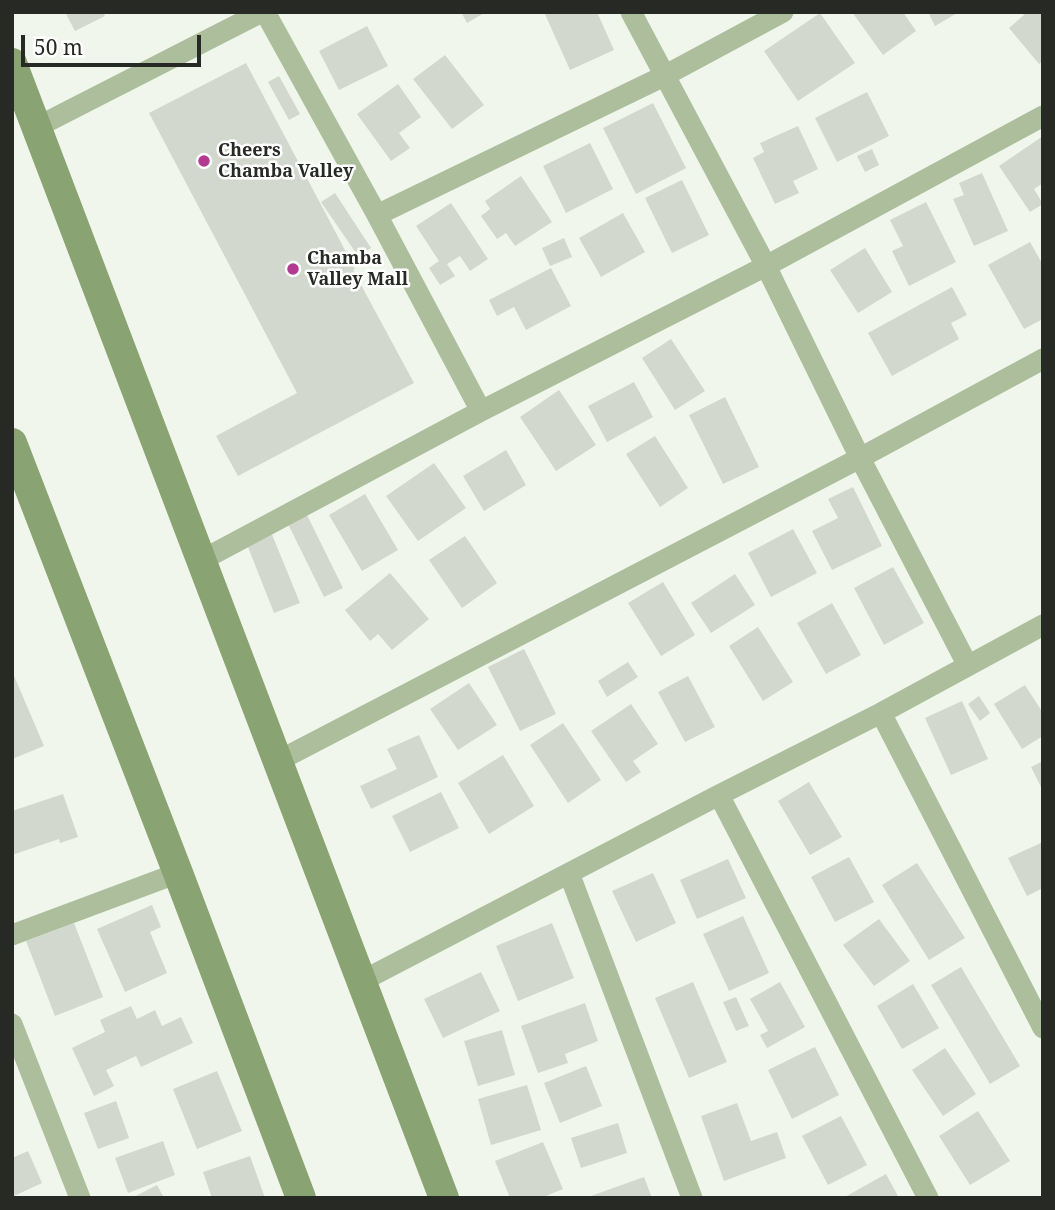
<!DOCTYPE html>
<html>
<head>
<meta charset="utf-8">
<style>
	body { margin:0 }
	#map { position:relative; width:1055px; height:1210px; overflow:hidden; background:#f0f6eb; font-family:"Noto Serif",serif }
	canvas { display:block }
	.frame { position:absolute; inset:0; border:14px solid #262924; pointer-events:none }
	.scale { position:absolute; left:21px; top:35px; width:180px; height:32px; box-sizing:border-box; border:4px solid #262924; border-top:0; padding-left:9px; font-size:21px; line-height:24px; white-space:nowrap; color:#262924; -webkit-text-stroke:5px #fff; paint-order:stroke }
</style>
</head>
<body>
<div id="map">
<canvas width="1055" height="1210"></canvas>
<div class="frame"></div>
<div class="scale">50 m</div>
</div>
<script>
const g = document.querySelector('canvas').getContext('2d');
g.lineJoin = 'round';
function fill(path, color) {
  g.fillStyle = color;
  g.fill(path, 'evenodd');
}
function trace(path, color, width, dash) {
  g.strokeStyle = color;
  g.lineWidth = width;
  g.lineCap = dash ? 'butt' : 'round';
  g.setLineDash(dash || []);
  g.stroke(path);
}
function label(font, color, halo, rows, align = 'center') {
  g.font = font + ' "Noto Serif",serif';
  g.lineWidth = 5;
  g.setLineDash([]);
  g.textBaseline = 'middle';
  g.strokeStyle = halo;
  g.fillStyle = color;
  for (const [text, x, y, turn = 0] of rows) {
    g.save();
    g.translate(x, y);
    g.rotate((+turn || 0) * Math.PI / 180);
    g.textAlign = isNaN(turn) ? turn : align;
    if (halo) g.strokeText(text, 0, 0);
    g.fillText(text, 0, 0);
    g.restore();
  }
}
const building = new Path2D(`
	M65 12H103L105 16 75 31Z
	M461 12H486L467 23Z
	M544 12H597L614 50 570 70Z
	M852 12H903L916 31 883 55Z
	M928 12H959L935 26Z
	M1022 12H1043V61L1039 64 1009 28 1024 15Z
	M820 13 855 63 798 101 764 51Z
	M367 26 388 66 339 90 319 51Z
	M445 55 484 105 452 129 413 79Z
	M246 63 355 269 353 270 414 383 238 476 216 436 297 393 149 113Z
	M279 76 300 114 289 120 268 82Z
	M398 84 421 117 399 133 410 148 391 161 357 114Z
	M867 92 889 136 837 162 815 118Z
	M653 103 686 168 636 194 603 128Z
	M798 126 818 169 793 181 799 193 775 204 753 158 764 152 760 143Z
	M1043 136V183L1034 189 1043 204 1030 212 999 166Z
	M590 143 613 189 566 213 543 166Z
	M872 149 879 165 865 172 857 156Z
	M982 173 1008 231 974 246 953 199 964 195 959 183Z
	M521 176 552 222 515 246 506 233 497 239 481 216 490 209 485 201Z
	M682 180 709 235 672 253 645 198Z
	M335 193 371 248 358 256 321 202Z
	M926 202 956 262 909 286 892 251 903 246 890 220Z
	M451 203 488 259 470 271 460 256 447 264 455 276 440 285 429 268 439 261 416 226Z
	M623 213 645 252 601 277 579 238Z
	M564 238 572 257 550 266 542 248Z
	M1030 242 1043 265V319L1024 329 988 265Z
	M865 248 892 292 858 313 830 270Z
	M551 268 571 306 526 330 514 307 497 316 489 300Z
	M952 287 967 315 951 323 959 339 892 376 868 333Z
	M671 339 705 391 675 410 642 358Z
	M634 382 653 417 607 442 588 406Z
	M559 390 596 445 556 471 520 417Z
	M725 397 759 467 723 484 689 415Z
	M655 436 688 488 660 507 626 454Z
	M506 450 526 485 484 511 463 476Z
	M434 463 466 508 418 541 386 496Z
	M853 487 882 546 832 570 812 531 838 518 828 499Z
	M365 494 398 550 362 571 329 515Z
	M306 513 343 588 324 597 287 522Z
	M793 529 817 573 771 597 748 553Z
	M271 532 300 603 274 613 246 542Z
	M465 536 497 583 462 608 429 560Z
	M893 567 924 623 884 645 854 588Z
	M390 573 429 619 392 650 378 634 370 641 345 610Z
	M735 574 755 605 711 633 691 603Z
	M663 582 695 635 661 656 628 603Z
	M832 603 861 655 826 674 797 623Z
	M758 627 793 682 763 701 729 646Z
	M524 649 556 714 520 731 488 667Z
	M628 662 638 677 607 697 598 681Z
	M12 671 44 746 12 759Z
	M688 676 715 727 685 742 658 692Z
	M469 683 497 725 458 750 430 709Z
	M1025 685 1043 713V736L1022 749 994 704Z
	M979 696 990 713 980 721 968 704Z
	M962 701 988 759 951 775 925 718Z
	M631 704 658 744 633 761 641 772 626 782 591 731Z
	M563 723 601 780 568 803 530 745Z
	M419 735 438 777 371 809 360 786 397 769 387 749Z
	M503 755 534 806 489 834 458 783Z
	M1043 761V791L1031 767Z
	M809 782 842 837 810 855 778 801Z
	M441 792 459 828 410 852 392 816Z
	M63 794 78 837 60 843 59 839 12 855V811Z
	M1043 842V888L1027 896 1008 858Z
	M849 857 874 902 835 922 811 877Z
	M728 859 746 898 697 919 680 880Z
	M917 863 965 938 929 960 882 885Z
	M653 873 676 923 636 942 612 891Z
	M152 905 161 927 150 932 167 973 125 992 97 929Z
	M743 916 769 973 729 991 703 934Z
	M879 919 910 961 874 986 843 945Z
	M74 923 103 997 55 1016 26 941Z
	M552 923 574 978 518 1001 496 946Z
	M961 967 1020 1066 990 1084 931 985Z
	M481 972 500 1011 443 1038 424 999Z
	M693 982 727 1062 689 1078 655 998Z
	M780 982 805 1027 767 1048 760 1035 768 1031 750 999Z
	M913 984 939 1028 902 1049 877 1006Z
	M736 997 749 1026 736 1031 723 1002Z
	M585 1003 598 1041 565 1054 568 1063 538 1073 521 1026Z
	M131 1006 137 1019 155 1010 162 1026 181 1017 193 1043 141 1067 136 1056 106 1070 114 1086 94 1096 72 1048 105 1032 100 1020Z
	M502 1030 515 1075 478 1086 464 1041Z
	M815 1047 839 1095 792 1119 768 1070Z
	M945 1048 976 1094 943 1116 912 1070Z
	M586 1066 602 1106 560 1123 544 1083Z
	M217 1071 242 1131 197 1149 173 1089Z
	M527 1085 541 1130 491 1145 478 1099Z
	M116 1101 129 1138 98 1149 84 1113Z
	M737 1103 751 1141 777 1132 786 1158 724 1181 701 1116Z
	M978 1111 1010 1161 970 1185 939 1136Z
	M841 1116 867 1165 828 1185 802 1136Z
	M618 1123 627 1153 581 1168 571 1138Z
	M163 1141 175 1175 128 1193 115 1158Z
	M543 1142 563 1189 541 1198H510L495 1161Z
	M28 1151 42 1183 12 1197V1158Z
	M250 1156 265 1198H212L203 1172Z
	M886 1174 899 1198H843Z
	M644 1177 652 1198H588V1197Z
	M157 1185 164 1198H132Z`);
const street = new Path2D(`
	M265 12 377 215 481 411
	M631 12 766 266 860 458 968 666
	M37 127 262 12
	M377 215 664 76 783 12
	M202 560 481 411 766 266 1043 116
	M881 713 1043 1028
	M278 761 860 458 1043 359
	M719 795 928 1198
	M569 873 692 1198
	M12 935 178 873
	M362 981 719 795 881 713 1043 625
	M12 1024 80 1198`);
const secondary = new Path2D(`
	M12 63 444 1198
	M12 443 178 873 301 1198`);
const markers = [
	[204,161,7,"#b23b91"],
	[293,269,7,"#b23b91"]
];
const poiNames = [
	["Cheers",218,151],
	["Chamba Valley",218,172],
	["Chamba",307,259],
	["Valley Mall",307,280]
];
fill(building, '#d2d8cd');
trace(street, '#adbe9d', 21);
trace(secondary, '#8aa372', 30);
for (const [x, y, r, color] of markers) {
  const dot = new Path2D();
  dot.arc(x, y, r, 0, 2 * Math.PI);
  g.fillStyle = color;
  g.fill(dot);
  trace(dot, '#fff', 2.5);
}
label('bold 18px', '#262924', '#fff', poiNames, 'left');
</script>
</body>
</html>
